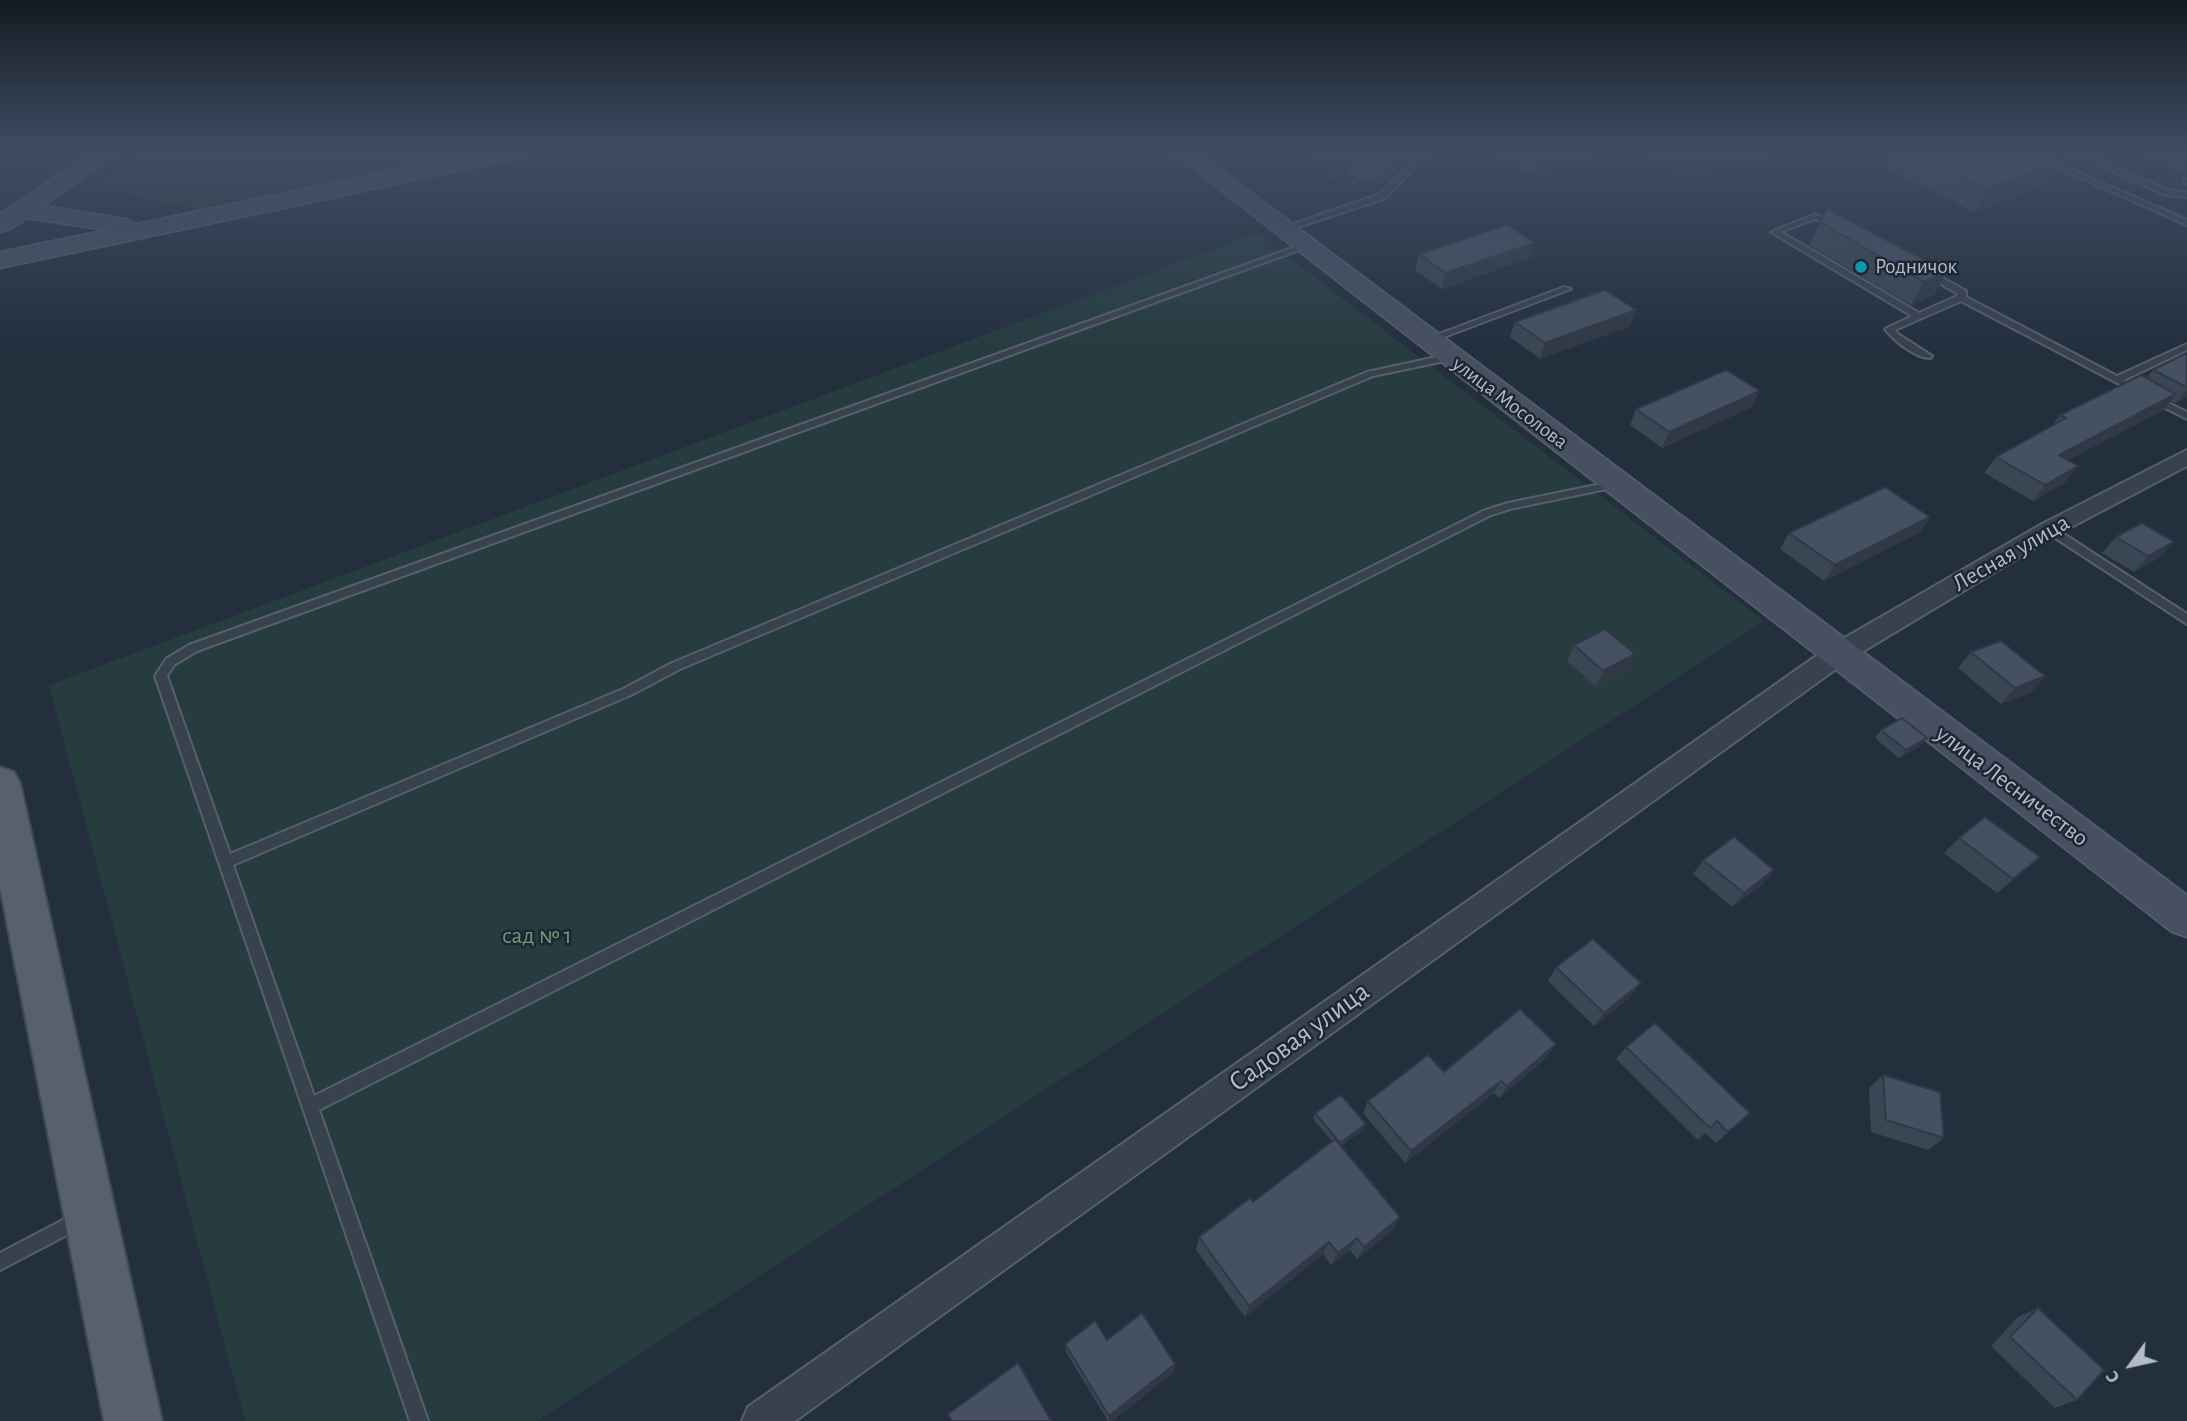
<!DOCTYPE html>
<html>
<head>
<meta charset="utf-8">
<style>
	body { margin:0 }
	#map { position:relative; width:2187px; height:1421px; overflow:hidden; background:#242f3e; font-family:"Alegreya Sans",sans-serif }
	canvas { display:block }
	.north { position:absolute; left:2096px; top:1330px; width:70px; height:70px; -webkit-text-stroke:5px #1d2633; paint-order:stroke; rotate:237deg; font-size:19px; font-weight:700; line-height:28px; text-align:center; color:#b4bcc9 }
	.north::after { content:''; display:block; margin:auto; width:24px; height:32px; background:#b4bcc9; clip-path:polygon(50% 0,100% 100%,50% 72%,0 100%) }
</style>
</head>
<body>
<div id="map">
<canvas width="2187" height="1421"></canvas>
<div class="north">С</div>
</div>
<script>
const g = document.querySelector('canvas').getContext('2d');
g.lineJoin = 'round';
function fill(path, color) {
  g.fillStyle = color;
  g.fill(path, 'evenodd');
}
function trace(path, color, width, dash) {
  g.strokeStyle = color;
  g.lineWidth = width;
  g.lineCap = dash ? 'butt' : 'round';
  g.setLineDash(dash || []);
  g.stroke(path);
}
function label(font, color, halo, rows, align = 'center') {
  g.font = font + ' "Alegreya Sans",sans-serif';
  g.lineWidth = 5;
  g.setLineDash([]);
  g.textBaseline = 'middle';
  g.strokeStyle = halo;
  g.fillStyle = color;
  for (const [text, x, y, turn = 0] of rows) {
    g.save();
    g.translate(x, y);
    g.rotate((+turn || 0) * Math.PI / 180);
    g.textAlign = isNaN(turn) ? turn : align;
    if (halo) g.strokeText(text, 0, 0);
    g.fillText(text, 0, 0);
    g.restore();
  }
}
const green = new Path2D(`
	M142 152H481L199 209 93 188Z
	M1646 152H1773L1688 176Z
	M1257 233 1764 621 537 1421H245L49 685Z`);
const path = new Path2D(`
	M1312 152 1345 159
	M1353 152 1330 176 1366 186`);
const lane = new Path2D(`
	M1421 152H1429L1386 198 1286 231 1279 229 1380 194Z
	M2022 152H2032L2187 220V225Z
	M2067 152H2078L2171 191 2187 193V197L2166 195Z
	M2184 179H2187V184L2183 182Z
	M1815 214 1841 224 1837 226 1815 219 1781 232 1919 313 1957 296 1958 294 1927 276 1926 274 1930 271 1966 291V297L2117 376 2187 344V350L2124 380 2128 383 2123 386 1961 301 1895 330 1898 334 1932 356 1930 358C1916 358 1894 341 1885 329L1912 316 1771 232Z
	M1303 244 1310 246 197 651 174 665 167 676 230 854 623 689 672 663 1367 372 1450 354 1455 357 1450 360 1373 376 680 669 631 695 233 865 314 1096 1483 511 1508 503 1616 481 1621 484 1616 487 1510 509 1491 515 319 1110 428 1421H410L155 676 166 659 189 645Z
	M1564 287 1571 289 1431 342H1425L1423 340Z
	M2152 395 2187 412V419L2149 400V396Z
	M2050 525 2187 614V624L2046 532 2045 529 2046 526Z
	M80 1211 86 1213 88 1219 86 1225 0 1270V1253Z`);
const street = new Path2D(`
	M2187 450V466L2058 534 1847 661 795 1421H742L748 1407 1829 647 2042 524Z`);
const secondary = new Path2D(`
	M92 152H118L44 206 126 219 137 224 482 152H526L523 157 515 159 0 268V252L107 230 27 218 9 230 0 232V214Z
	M1172 152H1197L2187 895V937L2172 932Z`);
const primary = new Path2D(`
	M0 767 14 772 20 783 162 1421H104L0 887Z`);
const wall = new Path2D(`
	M1412 152 1382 184 1349 175 1352 161Z
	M1494 152H1591L1590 156 1530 174Z
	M1896 152H2031L2043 186 1974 212 1887 169Z
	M2150 152H2187V169L2180 172 2146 158Z
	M1820 222 1947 272 1934 295 1911 305 1809 245Z
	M1419 254 1530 258 1442 289 1415 270Z
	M1515 322 1630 326 1540 359 1510 337Z
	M2187 353V397L2176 403 2171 401 2164 410 2068 460 2066 482 2033 501 1984 473 1996 457 2053 425 2060 415 2146 378 2153 370Z
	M1752 407 1662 448 1630 425 1636 409Z
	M1930 517 1919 533 1824 581 1780 549 1789 533Z
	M2116 537 2159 558 2134 572 2102 553Z
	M1574 645 1627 670 1596 686 1567 661Z
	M1971 652 2045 676 2031 692 2001 704 1958 668Z
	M1881 730 1927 738 1920 746 1899 758 1875 738Z
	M1959 838 2024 871 1997 893 1944 853Z
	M1703 860 1763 884 1732 907 1693 874Z
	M1556 967 1631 996 1594 1026 1548 981Z
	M1626 1047 1737 1125 1716 1143 1705 1133 1698 1140 1616 1059Z
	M1547 1057 1499 1098 1494 1093 1405 1163 1363 1113 1368 1101 1444 1072Z
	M1883 1075 1944 1138 1928 1150 1871 1132 1869 1088Z
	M1315 1113 1366 1124 1363 1130 1341 1146 1393 1230 1357 1259 1350 1250 1331 1265 1323 1254 1245 1317 1196 1250 1199 1237 1253 1202 1332 1141 1313 1119Z
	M2038 1308 2077 1400 2055 1408 1991 1346 2018 1317Z
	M1107 1340 1175 1364 1174 1372 1112 1421H1108L1066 1352 1065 1344Z`);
const shadedWall = new Path2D(`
	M1402 152H1412L1382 184 1385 169Z
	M1536 152H1591L1590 156 1530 174Z
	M2187 161V169L2180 172Z
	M2057 163 2043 186 1974 212 1987 189Z
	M1535 243 1530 258 1442 289 1445 273Z
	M1947 272 1934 295 1911 305 1924 282Z
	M1636 310 1630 326 1540 359 1545 343Z
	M2187 389V397L2176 403Z
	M1760 391 1752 407 1662 448 1669 432Z
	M2176 394 2164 410 2047 471 2059 455Z
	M2078 466 2066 482 2033 501 2045 485Z
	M1930 517 1919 533 1824 581 1835 565Z
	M2174 542 2159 558 2134 572 2148 556Z
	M1635 654 1627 670 1596 686 1603 671Z
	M2045 676 2031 692 2001 704 2015 688Z
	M1927 738 1920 746 1899 758 1906 750Z
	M2040 857 2024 871 1997 893 2013 879Z
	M1774 870 1763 884 1732 907 1744 893Z
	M1641 983 1631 996 1594 1026 1604 1013Z
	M1556 1044 1547 1057 1499 1098 1507 1086Z
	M1501 1081 1494 1093 1405 1163 1411 1151Z
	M1366 1124 1363 1130 1337 1149 1340 1143Z
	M1400 1217 1393 1230 1357 1259 1364 1247Z
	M1357 1238 1350 1250 1331 1265 1338 1253Z
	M1329 1242 1323 1254 1245 1317 1249 1306Z
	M1175 1364 1174 1372 1112 1421H1109V1416Z`);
const building = new Path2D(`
	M1360 152H1402L1385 169 1352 161Z
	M1908 152H2031L2057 163 1987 189Z
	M1827 209 1947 272 1924 282 1820 222Z
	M1507 225 1535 243 1445 273 1419 254Z
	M1605 290 1636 310 1545 343 1515 322Z
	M2187 353V387L2153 370Z
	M1726 370 1760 391 1669 432 1636 409Z
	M2141 375 2176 394 2059 455 2078 466 2045 485 1996 457 2066 418 2060 415Z
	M1885 487 1930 517 1835 565 1789 533Z
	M2142 523 2174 542 2148 556 2116 537Z
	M1605 629 1635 654 1603 671 1574 645Z
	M2001 641 2045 676 2015 688 1971 652Z
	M1902 718 1927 738 1906 750 1881 730Z
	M1985 817 2040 857 2013 879 1959 838Z
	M1734 837 1774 870 1744 893 1703 860Z
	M1593 939 1641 983 1604 1013 1556 967Z
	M1520 1009 1556 1044 1507 1086 1501 1081 1411 1151 1368 1101 1428 1055 1444 1072Z
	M1655 1023 1750 1113 1728 1132 1717 1121 1710 1128 1626 1047Z
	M1883 1075 1940 1092 1944 1138 1886 1120Z
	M1341 1095 1366 1124 1340 1143 1315 1113Z
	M1335 1139 1400 1217 1364 1247 1357 1238 1338 1253 1329 1242 1249 1306 1199 1237 1250 1198 1253 1202Z
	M2038 1308 2104 1370 2077 1400 2010 1337Z
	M1142 1313 1175 1364 1109 1416 1065 1344 1095 1321 1107 1340Z
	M1018 1363 1051 1421H952L948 1414Z`);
const markers = [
	[1861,267,7,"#0f9aa8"]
];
const farPoinames = [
	["Родничок",1875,267]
];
const farStreetnames = [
	["улица Мосолова",1510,403,37]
];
const streetNames = [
	["Лесная улица",2011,553,-30],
	["улица Лесничество",2012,786,37]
];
const parkNames = [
	["сад № 1",537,936]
];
const nearStreetnames = [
	["Садовая улица",1299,1037,-36]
];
fill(green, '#263c3f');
trace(lane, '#565f6c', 4);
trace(street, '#565f6c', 4);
trace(secondary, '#565f6c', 3);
trace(primary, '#414a57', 4);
trace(path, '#44595c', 2.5, [3.5, 3.5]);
fill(lane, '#38414e');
fill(street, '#38414e');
fill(secondary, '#465061');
fill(primary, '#56606e');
fill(wall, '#3b4654');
fill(shadedWall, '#303945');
fill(building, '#455162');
trace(building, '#303945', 2);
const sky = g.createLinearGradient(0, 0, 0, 351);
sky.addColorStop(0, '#141a22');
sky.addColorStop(0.43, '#3f4d63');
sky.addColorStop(1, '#3f4d6300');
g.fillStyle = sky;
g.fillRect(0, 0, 2187, 351);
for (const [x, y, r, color] of markers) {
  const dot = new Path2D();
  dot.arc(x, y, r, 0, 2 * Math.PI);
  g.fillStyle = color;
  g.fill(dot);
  trace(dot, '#1d2633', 2.5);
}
label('21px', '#b4bcc9', '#1d2633', farPoinames, 'left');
label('21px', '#b4bcc9', '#1d2633', farStreetnames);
label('24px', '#b4bcc9', '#1d2633', streetNames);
label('24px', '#6b9a76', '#1d2633', parkNames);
label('28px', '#b4bcc9', '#1d2633', nearStreetnames);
</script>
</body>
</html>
